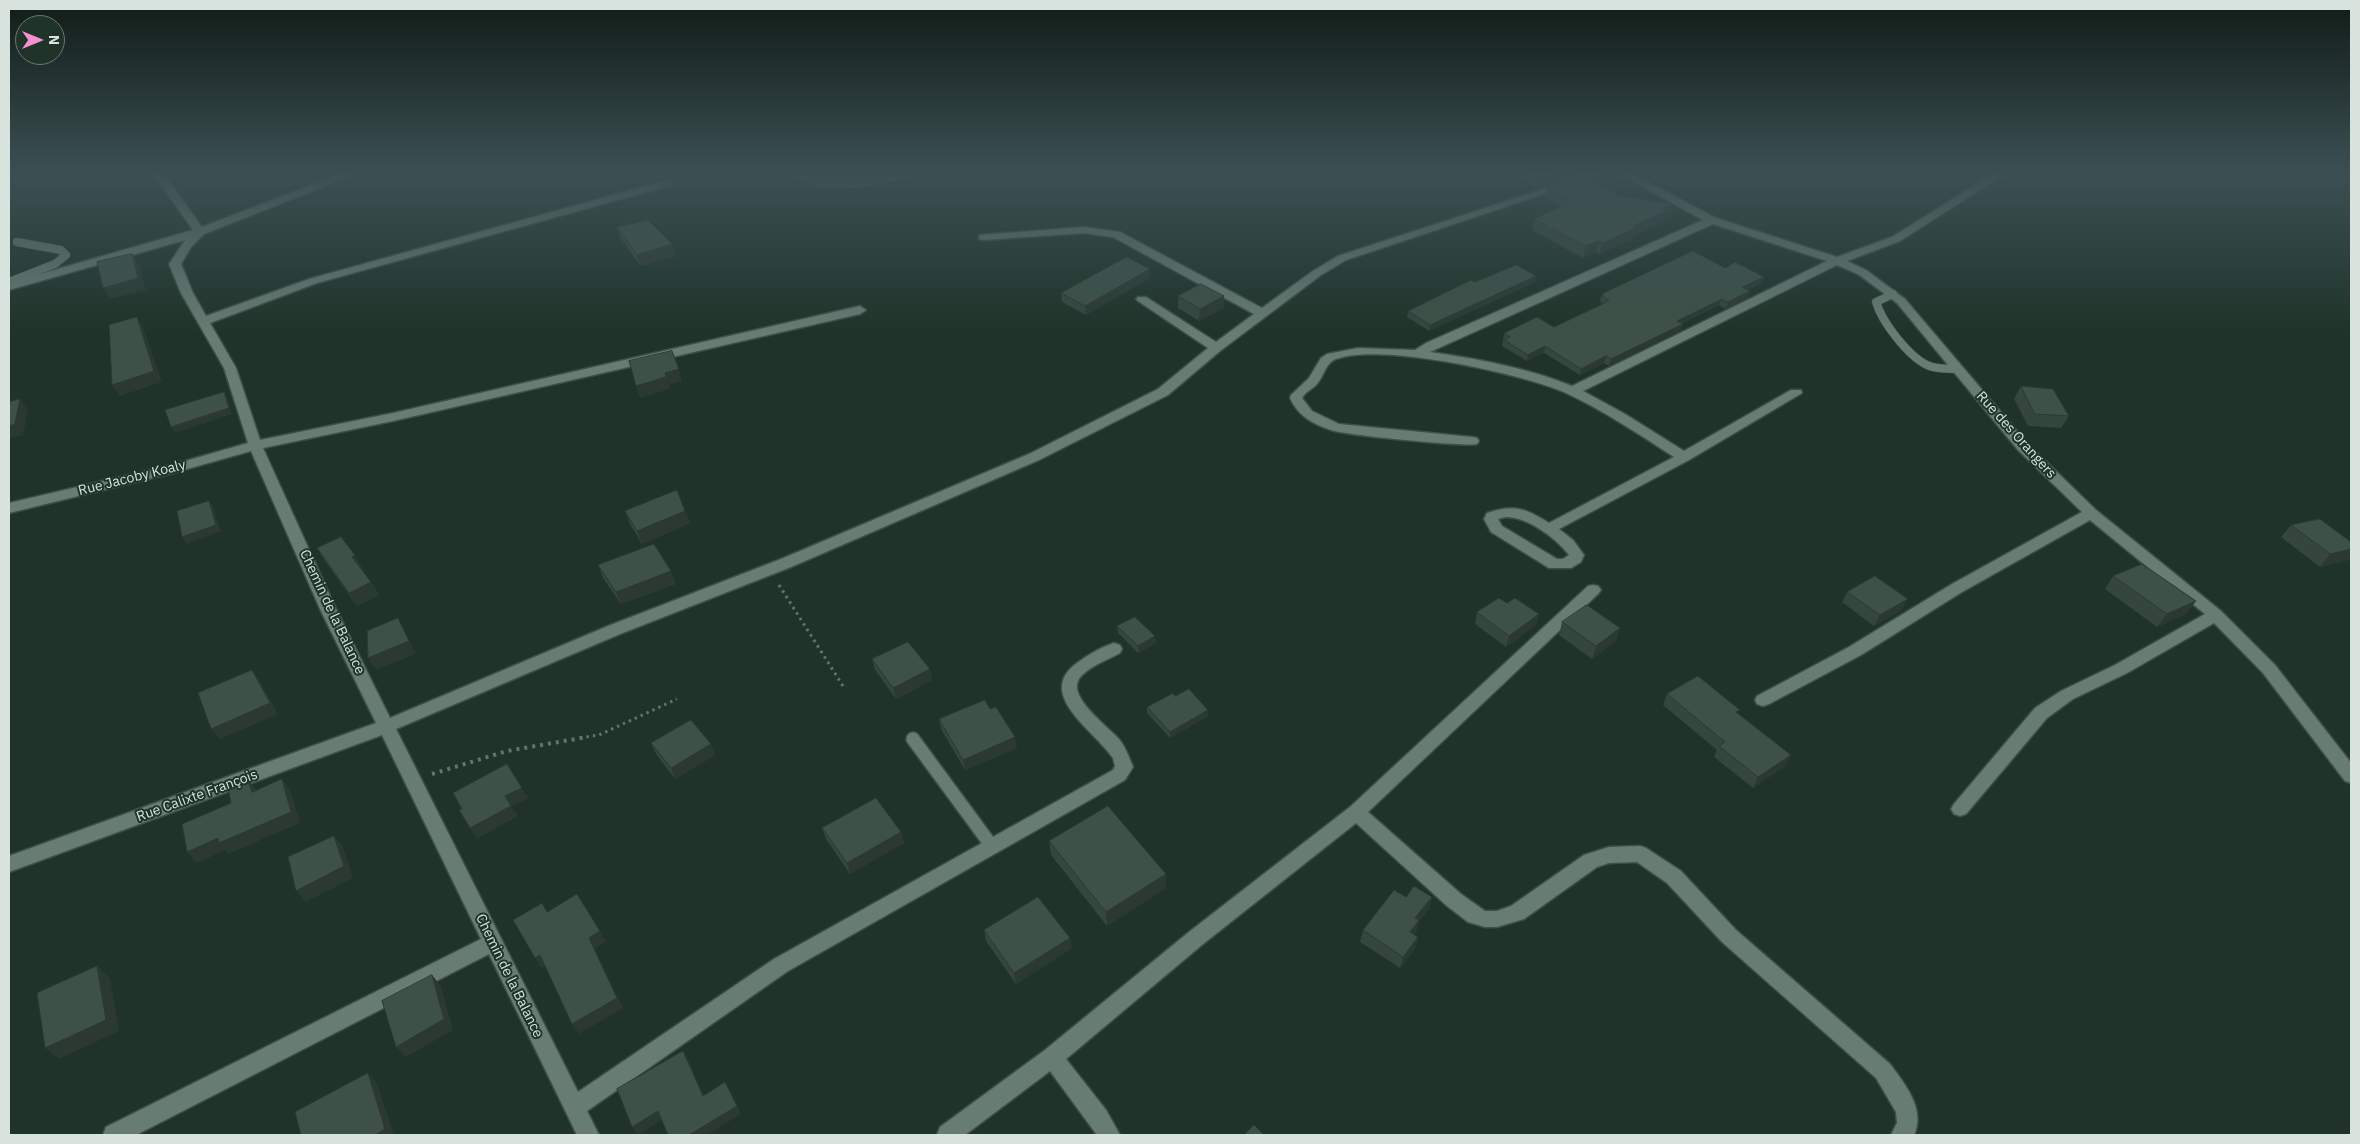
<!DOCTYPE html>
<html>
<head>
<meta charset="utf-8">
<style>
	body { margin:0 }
	#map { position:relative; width:2360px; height:1144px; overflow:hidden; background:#1f3329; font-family:"IBM Plex Sans",sans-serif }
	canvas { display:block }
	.frame { position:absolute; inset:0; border:10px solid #d7e3dc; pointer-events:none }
	.north { position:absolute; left:15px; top:15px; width:50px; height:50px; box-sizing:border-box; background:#1f3329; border:1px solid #697971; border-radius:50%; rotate:90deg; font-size:14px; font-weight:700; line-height:20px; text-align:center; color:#d7e3dc }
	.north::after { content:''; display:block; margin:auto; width:18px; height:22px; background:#f690d0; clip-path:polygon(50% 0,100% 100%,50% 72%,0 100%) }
</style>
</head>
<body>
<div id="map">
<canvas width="2360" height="1144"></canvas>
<div class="frame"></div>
<div class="north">N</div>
</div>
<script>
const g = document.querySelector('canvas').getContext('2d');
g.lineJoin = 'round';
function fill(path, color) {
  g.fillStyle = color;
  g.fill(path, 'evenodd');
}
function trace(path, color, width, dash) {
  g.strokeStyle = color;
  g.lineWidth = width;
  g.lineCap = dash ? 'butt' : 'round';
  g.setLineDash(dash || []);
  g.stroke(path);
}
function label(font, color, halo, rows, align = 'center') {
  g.font = font + ' "IBM Plex Sans",sans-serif';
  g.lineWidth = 4;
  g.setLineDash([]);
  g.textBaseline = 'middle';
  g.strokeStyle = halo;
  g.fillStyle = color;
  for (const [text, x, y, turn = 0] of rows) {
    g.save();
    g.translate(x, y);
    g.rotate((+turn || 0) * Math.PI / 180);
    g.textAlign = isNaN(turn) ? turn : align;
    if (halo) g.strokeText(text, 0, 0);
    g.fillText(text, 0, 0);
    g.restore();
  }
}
const water = new Path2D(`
	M792 175H912C882 188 817 197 792 175Z`);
const pathFar1 = new Path2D(`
	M779 585 843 686
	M580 738 599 735 677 699`);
const path = new Path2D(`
	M432 774 507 751 587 737`);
const serviceFar1 = new Path2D(`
	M9 282 55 264 66 255 61 250 17 242
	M1893 294 1876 302C1882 322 1908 356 1927 365 1936 370 1948 368 1958 369`);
const service = new Path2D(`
	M913 739 991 845`);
const minor = new Path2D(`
	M154 175H164L202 227 338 175H353L204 234 191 247 181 264 193 293 206 316 309 279 664 181 668 180 673 183 672 185 317 283 210 323 236 368 260 440 393 413 860 306 866 310 860 314 393 421 263 448 336 609 390 718 608 626 781 559 1029 454 1158 389 1208 348 1138 301 1136 299 1138 297H1146L1216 342 1254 314 1113 237 1084 233 983 240 979 239V235L1084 227 1120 232 1262 308 1313 271 1338 256 1586 175H1601L1346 260 1321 275 1220 351 1168 395 1039 460 791 567 620 634 396 729 578 1092 774 959 1113 770 1115 766 1113 758C1095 731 1034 694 1077 663 1088 655 1101 647 1114 643L1120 645 1122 649 1120 653C1108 660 1084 668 1078 681 1070 699 1108 727 1119 739 1126 748 1129 757 1133 767L1125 780 788 971 587 1111 599 1135H577L489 954 136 1135H103L106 1127 481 939 382 735 9 872V856L376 723 320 609 251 451 173 473 9 513V503L171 465 248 443 224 368 181 293 169 264 185 240 9 290V283L193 230Z
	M1621 175H1634L1716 218 1837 257 1892 237 1991 175H2003L1900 241 1847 261 1866 270 1905 299 2028 444 2096 510 2221 611 2275 665 2351 763V783L2345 781 2263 673 2214 623 2127 673 2073 699 2047 718 1966 814 1960 816 1954 814 1951 809 1954 804 2035 708 2061 691 2115 665 2205 614 2090 520 1962 592 1861 655 1769 704 1763 706 1757 704 1755 700 1757 696 1849 647 1952 584 2082 512 2018 450 1897 303 1858 274 1837 265 1583 391 1625 414 1684 451 1791 390H1801L1802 393 1689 460 1559 529 1573 540 1584 555 1581 562 1571 568H1549L1491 532 1484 519 1487 513C1514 504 1525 508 1549 523L1674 457C1639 434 1604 411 1566 393 1524 374 1379 342 1336 359 1325 363 1324 377 1316 385 1311 390 1305 392 1302 398L1312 411 1339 424 1472 437 1477 438 1479 441 1477 444C1465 447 1345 435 1331 430 1313 424 1298 416 1290 398L1291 395 1309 378 1321 358 1327 354 1358 348 1415 350 1426 343 1703 220ZM1713 224 1827 261 1572 386C1531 369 1474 358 1430 352ZM1506 517C1528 517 1556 538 1569 555L1563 559H1557L1502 526 1498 519Z
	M1593 585 1598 586 1601 590 1598 594 1368 812 1461 894 1485 911H1497L1511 906 1584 855 1609 847 1640 846 1646 848 1681 871 1736 930 1890 1064C1905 1084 1926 1110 1914 1135H1891L1897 1123 1896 1112 1876 1078 1722 942 1667 883 1637 862 1609 863 1597 867 1524 919 1497 927H1485L1468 922 1447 906 1356 823 1203 944 1066 1059 1106 1110 1120 1135H1097L1050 1071 965 1135H937L940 1127 1045 1050 1189 932 1350 807 1588 586Z`);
const wall = new Path2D(`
	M1516 175H1572V177L1620 196 1673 204 1670 215 1664 218 1663 222 1633 236V239L1600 254 1596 252 1583 258 1532 230 1534 219 1560 207 1545 196 1547 186 1536 189Z
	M617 227 672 244 676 256 640 266 621 239Z
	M1725 268 1762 283 1748 290 1750 291 1748 298 1726 309 1719 305 1682 323 1683 324 1681 331 1609 366 1604 363 1580 375 1544 353 1527 361 1502 346 1504 333 1554 327 1603 304 1600 301 1602 294Z
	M1150 278 1086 315 1062 302 1061 293Z
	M1474 282H1535L1429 331 1407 317 1408 311Z
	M1178 296H1224L1223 308 1199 321 1178 308Z
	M2021 386 2069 416 2061 428 2028 426 2014 399Z
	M625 511H685L690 523 642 544 630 524Z
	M2291 525 2351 542V556L2348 560 2320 567 2281 537Z
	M317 548 362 568 361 569 371 582 379 595 357 606 325 561Z
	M598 565 676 584 621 604 603 578Z
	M2113 576 2186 614 2157 627 2105 589Z
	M1847 592 1902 610 1874 626 1842 602Z
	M1477 612 1539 614 1536 625 1506 647 1475 624Z
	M1562 622 1620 628 1616 641 1592 659 1559 635Z
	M1117 626 1155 636 1156 643 1138 653 1118 633Z
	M872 659 930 669 932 680 896 699 875 670Z
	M1667 694 1738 714 1791 755 1785 766 1753 788 1714 757 1717 750 1663 705Z
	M1175 696 1208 716 1170 738 1147 713V707Z
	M939 719 1017 748 965 770 941 729Z
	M651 743 711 744 715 755 675 779 656 754Z
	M822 828 901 832 904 843 850 874 826 839Z
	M1049 841 1166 874V888L1107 926 1051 855Z
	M1406 897H1432L1429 909 1419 921 1416 932 1414 935 1418 937 1415 949 1400 968 1360 942 1363 930Z
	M984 930 1070 938 1071 949 1016 984 986 941Z`);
const shadedWall = new Path2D(`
	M1552 175H1572V178L1547 185V186L1536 189 1538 180Z
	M1673 204 1670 215 1664 218 1663 222 1633 236V239L1600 254 1602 243 1633 226 1662 209Z
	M1599 241 1596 252 1583 258 1586 246Z
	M672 244 676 256 640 266 637 255Z
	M132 254 139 265 146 290 110 299 103 288Z
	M1150 269V278L1086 315 1085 306Z
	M1536 276 1535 282 1429 331 1430 325Z
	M1764 277 1762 283 1740 294 1742 287Z
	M1750 291 1748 298 1726 309 1728 302Z
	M1224 296 1223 308 1199 321 1200 309Z
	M1722 299 1719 305 1675 327 1677 321Z
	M137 317 144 329 162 382 120 396 112 385Z
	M1683 324 1681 331 1609 366 1611 359Z
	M1545 346 1544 353 1527 361 1528 355Z
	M1606 356 1604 363 1580 375 1581 369Z
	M679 369 682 381 669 385 670 389 640 398 636 386 665 373Z
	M224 392 227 398 232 414 175 433 171 427Z
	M20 399 28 410 23 435 9 438V426Z
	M209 501 213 507 221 531 187 544 182 537Z
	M685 511 690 523 642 544 637 531Z
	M2351 549V556L2348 560 2320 567 2330 554Z
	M355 555 362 568 360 569 352 557Z
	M671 571 676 584 621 604 616 592Z
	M371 582 379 595 357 606 349 593Z
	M1908 599 1902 610 1874 626 1880 615Z
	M2196 601 2186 614 2157 627 2167 614Z
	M1539 614 1536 625 1506 647 1509 636Z
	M398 618 405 631 416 654 376 670 368 658Z
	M1620 628 1616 641 1592 659 1596 646Z
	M1155 636 1156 643 1138 653V646Z
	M930 669 932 680 896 699 893 688Z
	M252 670 260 681 278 714 220 739 211 729Z
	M1208 710V716L1170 738V732Z
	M1015 737 1017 748 965 770 963 760Z
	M711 744 715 755 675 779 671 768Z
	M1791 755 1785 766 1753 788 1758 777Z
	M282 779 291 791 300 823 228 854 225 850 197 863 187 852Z
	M248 780 257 791 252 792Z
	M522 788 528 798 512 807 518 816 477 839 470 828 505 796Z
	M901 832 904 843 850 874 847 863Z
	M334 836 343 847 353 878 306 902 296 891Z
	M1166 874V888L1107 926 1106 912Z
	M1432 897 1429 909 1419 921 1416 932 1407 944 1410 932 1415 918Z
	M600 931 606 942 595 949 623 1008 579 1034 572 1024 589 938Z
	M1418 937 1415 949 1400 968 1403 957Z
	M1070 938 1071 949 1016 984 1014 973Z
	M540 955 547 965 542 968 535 958Z
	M97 966 110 978 119 1031 59 1059 45 1048Z
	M432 975 441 986 453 1030 406 1057 396 1047Z
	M683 1051 688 1059 707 1104 703 1096Z
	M368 1073 377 1083 394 1135H375Z
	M730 1090 741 1114 707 1135H689Z
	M658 1111 663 1119 638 1135 632 1127Z`);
const building = new Path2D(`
	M1531 175H1552L1538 180Z
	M1577 175H1586L1620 196 1673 204 1662 209 1666 211 1633 226 1636 228 1602 243 1599 241 1586 246 1534 219 1571 202 1547 185Z
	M648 220 672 244 637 255 617 227Z
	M1693 251 1725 268 1735 262 1764 277 1742 287 1750 291 1728 302 1722 299 1677 321 1683 324 1611 359 1606 356 1581 369 1545 346 1528 355 1504 340 1510 337 1504 333 1537 317 1554 327 1609 301 1602 294Z
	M132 254 138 278 103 288 97 262Z
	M1127 257 1150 269 1085 306 1061 293Z
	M1517 265 1536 276 1430 325 1408 311 1471 280 1474 282Z
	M1201 284 1224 296 1200 309 1178 296Z
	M137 317 154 371 112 385 109 325Z
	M672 351 679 369 665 373 666 377 636 386 629 361Z
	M2021 386 2053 389 2069 416 2035 414Z
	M224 392 229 408 171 427 165 410Z
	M20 399 15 424 9 426V402Z
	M677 490 685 511 637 531 625 511Z
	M209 501 216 525 182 537 177 511Z
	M2320 519 2351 542V549L2330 554 2291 525Z
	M341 537 355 555 352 557 371 582 349 593 317 548Z
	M654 544 671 571 616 592 598 565Z
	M2142 564 2196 601 2167 614 2113 576Z
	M1875 576 1908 599 1880 615 1847 592Z
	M1499 598 1507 603 1515 598 1539 614 1509 636 1477 612Z
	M1587 605 1620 628 1596 646 1562 622Z
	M1135 617 1155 636 1138 646 1117 626Z
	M398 618 409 641 368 658 367 631Z
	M908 642 930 669 893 688 872 659Z
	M252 670 270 703 211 729 198 693Z
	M1698 676 1740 710 1736 712 1791 755 1758 777 1719 746 1725 742 1667 694Z
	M1189 689 1208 710 1170 732 1147 707 1173 693 1175 696Z
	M985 700 990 709 996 707 1015 737 963 760 939 719Z
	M691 720 711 744 671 768 651 743Z
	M507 764 522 788 505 796 511 806 470 828 459 810 462 809 453 793Z
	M282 779 291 812 219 843 218 838 187 852 182 824 231 803 228 788 248 780 252 792Z
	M876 798 901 832 847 863 822 828Z
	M1108 806 1166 874 1106 912 1049 841Z
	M334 836 344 866 296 891 288 857Z
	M1414 886 1432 897 1415 918 1419 920 1410 932 1418 937 1403 957 1363 930 1394 890 1406 897Z
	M577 894 600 931 589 938 617 998 572 1024 540 955 535 958 513 920 542 903 547 912Z
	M1038 897 1070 938 1014 973 984 930Z
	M97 966 106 1020 45 1048 37 993Z
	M432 975 444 1019 396 1047 382 1001Z
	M683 1051 703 1096 725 1082 737 1106 689 1135H668L658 1111 632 1127 617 1089Z
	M368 1073 385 1129 375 1135H301L295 1112Z
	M1254 1125 1264 1135H1244Z`);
const streetNames = [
	["Rue des Orangers",2016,435,48],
	["Rue Jacoby Koaly",132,478,-14],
	["Chemin de la Balance",332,612,65],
	["Rue Calixte François",197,796,-20],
	["Chemin de la Balance",509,976,64]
];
fill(water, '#256f50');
trace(serviceFar1, '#3d4f47', 9);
trace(service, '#3d4f47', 16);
trace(minor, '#3d4f47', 3);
trace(pathFar1, '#63746b', 3, [2.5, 4]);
trace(path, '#63746b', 4, [3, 5]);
trace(serviceFar1, '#677d72', 8);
trace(service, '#677d72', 13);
fill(minor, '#677d72');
fill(wall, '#34463d');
fill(shadedWall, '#2b3932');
fill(building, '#3d5147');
trace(building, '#2b3932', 1);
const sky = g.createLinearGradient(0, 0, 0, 335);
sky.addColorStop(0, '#111c17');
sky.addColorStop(0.52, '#3c5054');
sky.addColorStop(1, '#3c505400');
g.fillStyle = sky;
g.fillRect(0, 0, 2360, 335);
label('14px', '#d7e3dc', '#1f3329', streetNames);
</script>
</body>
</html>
